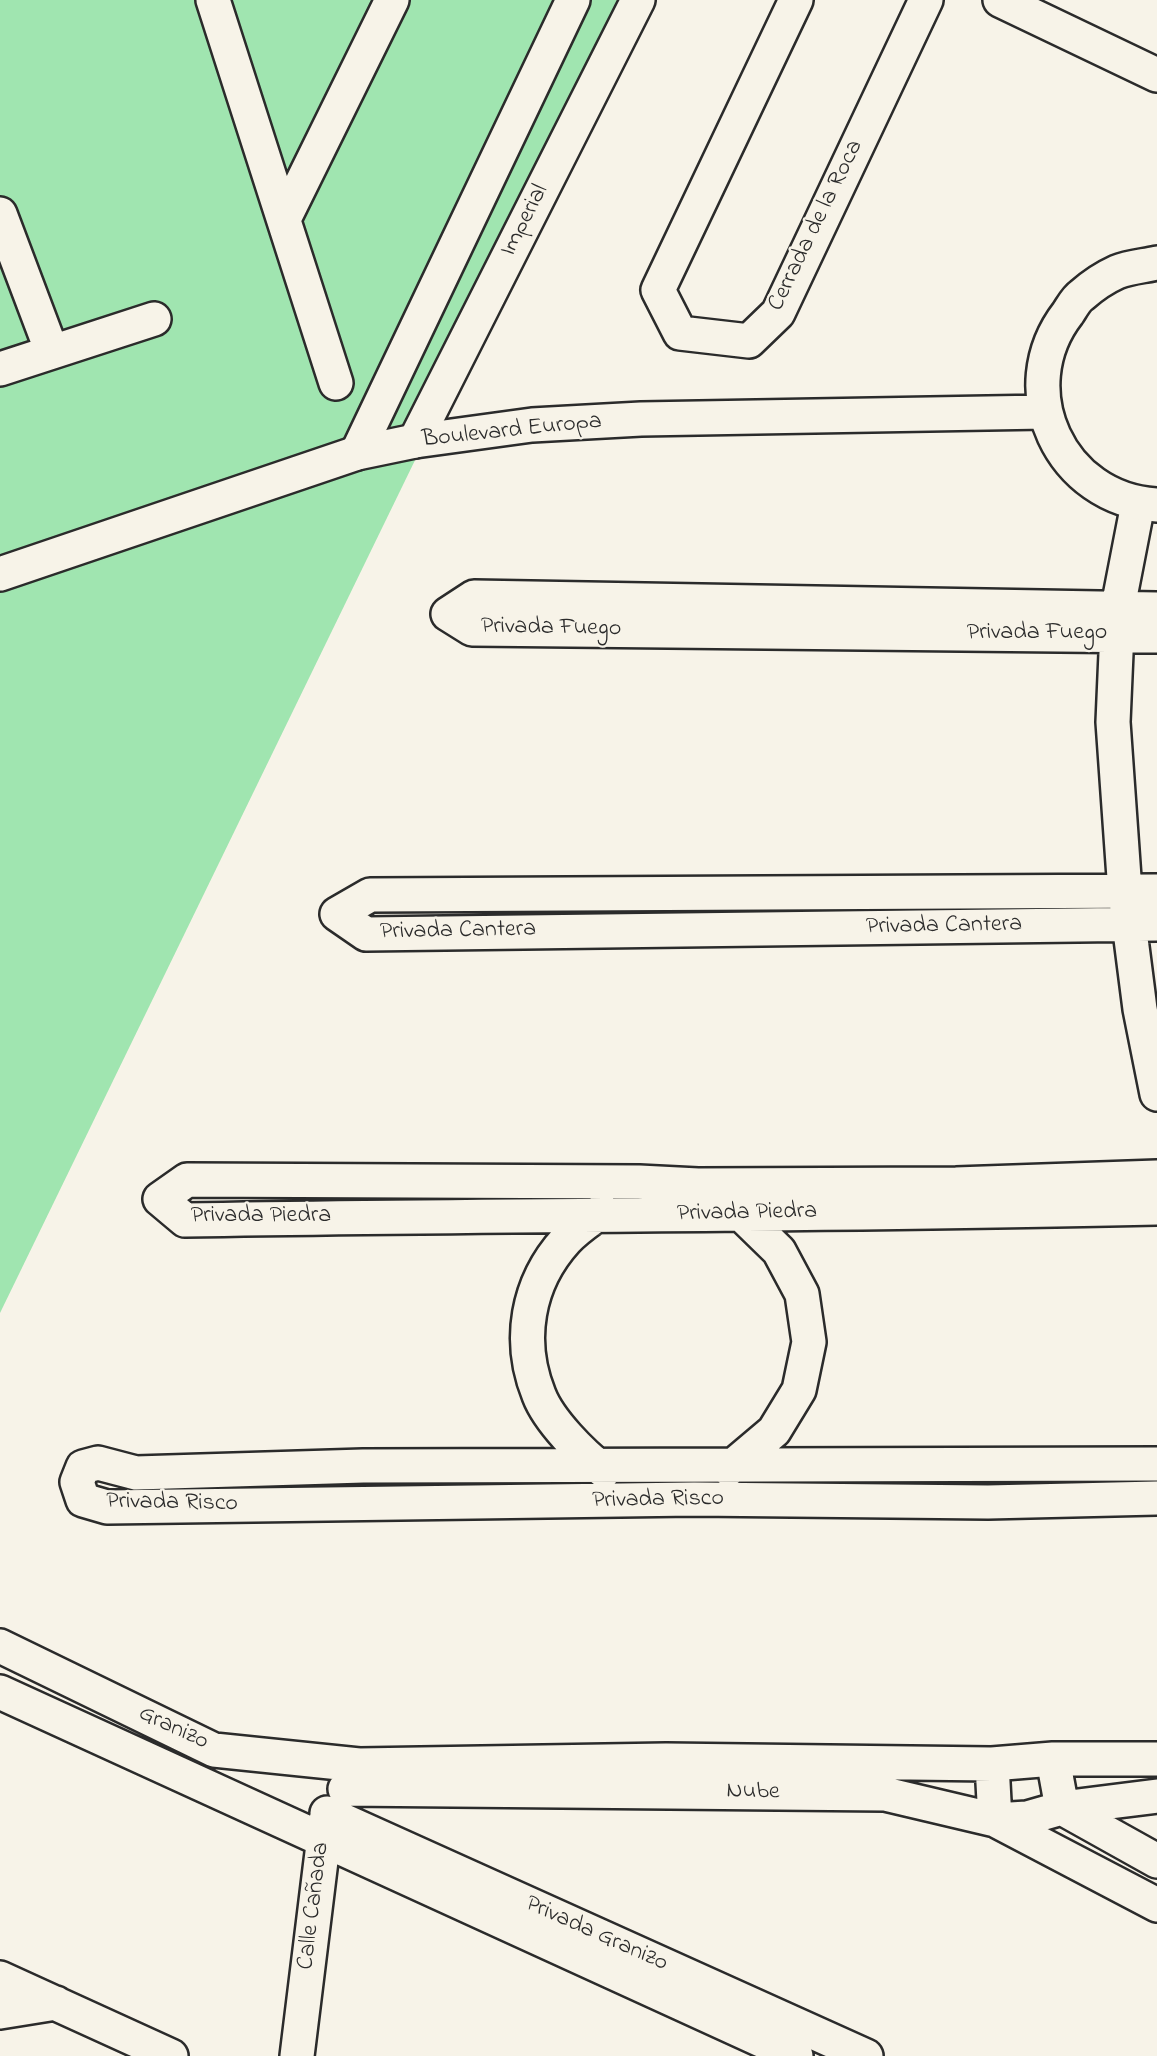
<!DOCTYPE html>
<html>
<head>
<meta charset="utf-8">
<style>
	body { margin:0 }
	canvas { display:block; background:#f7f3e8 }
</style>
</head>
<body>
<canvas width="1157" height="2056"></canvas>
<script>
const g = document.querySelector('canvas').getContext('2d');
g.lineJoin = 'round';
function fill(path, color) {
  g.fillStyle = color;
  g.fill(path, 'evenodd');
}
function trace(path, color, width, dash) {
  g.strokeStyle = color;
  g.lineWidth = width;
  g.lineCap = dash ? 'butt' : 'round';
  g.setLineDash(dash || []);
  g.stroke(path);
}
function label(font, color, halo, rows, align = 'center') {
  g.font = font + ' "Indie Flower",sans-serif';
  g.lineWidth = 4.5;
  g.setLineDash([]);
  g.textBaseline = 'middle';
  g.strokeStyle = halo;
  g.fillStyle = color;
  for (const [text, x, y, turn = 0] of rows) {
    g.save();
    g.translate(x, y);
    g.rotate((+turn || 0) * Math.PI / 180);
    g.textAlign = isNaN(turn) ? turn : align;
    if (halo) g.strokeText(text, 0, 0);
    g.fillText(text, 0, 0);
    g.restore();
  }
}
const green = new Path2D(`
	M0 0H639L0 1313Z`);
const minor = new Path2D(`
	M213 0 336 383
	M796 0 658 290 680 333 749 341 778 313 926 0
	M1000 0 1157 75
	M0 214 52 352
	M284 219 392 0
	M0 369 154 319
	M415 441 638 0
	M357 453 573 0
	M1138 504 1118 607 1113 722 1125 892 1140 1009 1157 1094
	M1157 609 474 597 448 614 472 629 1157 636
	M1157 891 370 895 337 914 366 934 1157 924
	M1157 1177 956 1184 698 1185 639 1182 187 1180 160 1199 185 1220C509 1214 833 1216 1157 1208
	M602 1211C590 1220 576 1229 566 1240 527 1283 517 1341 539 1395 549 1421 582 1454 604 1471
	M1157 1464 363 1466 136 1473 98 1463 83 1467 77 1482 83 1500 107 1507 694 1499 988 1502 1157 1498
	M729 1469 774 1431 799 1390 809 1342 802 1294 779 1251 741 1214 732 1208
	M0 1646 214 1750 359 1765 666 1760 992 1764 1053 1759H1157
	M0 1692 796 2056
	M1053 1759 1062 1808 1157 1861
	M992 1764 995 1820 1157 1905
	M345 1789 885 1794 995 1820 1027 1818 1062 1808 1157 1796
	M327 1813 866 2056
	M0 1978 171 2056
	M0 2012 56 2003
	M297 2056 326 1820`);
const major = new Path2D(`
	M1157 263C1144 266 1129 267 1117 272 1106 277 1091 287 1082 295 1076 299 1072 307 1068 313 1009 389 1060 500 1157 505
	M0 574 357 453 415 441 532 425 641 419 1045 412`);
const streetNames = [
	["Imperial",526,221,-63],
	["Cerrada de la Roca",817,226,-64],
	["Boulevard Europa",512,432,-6],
	["Privada Fuego",551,629,1],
	["Privada Fuego",1037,634],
	["Privada Cantera",944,927,-1],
	["Privada Cantera",458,932,-1],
	["Privada Piedra",747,1214,-1],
	["Privada Piedra",261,1217],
	["Privada Risco",658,1501,-1],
	["Privada Risco",172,1504,1],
	["Granizo",173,1729,25],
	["Nube",753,1793,1],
	["Calle Cañada",315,1906,-83],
	["Privada Granizo",596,1935,24]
];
fill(green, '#a0e5b0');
trace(minor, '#2b2b2b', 38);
trace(major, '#2b2b2b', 38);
trace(minor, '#f7f3e8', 33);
trace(major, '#f7f3e8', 33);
label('24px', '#2b2b2b', '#f7f3e8', streetNames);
</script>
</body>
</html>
